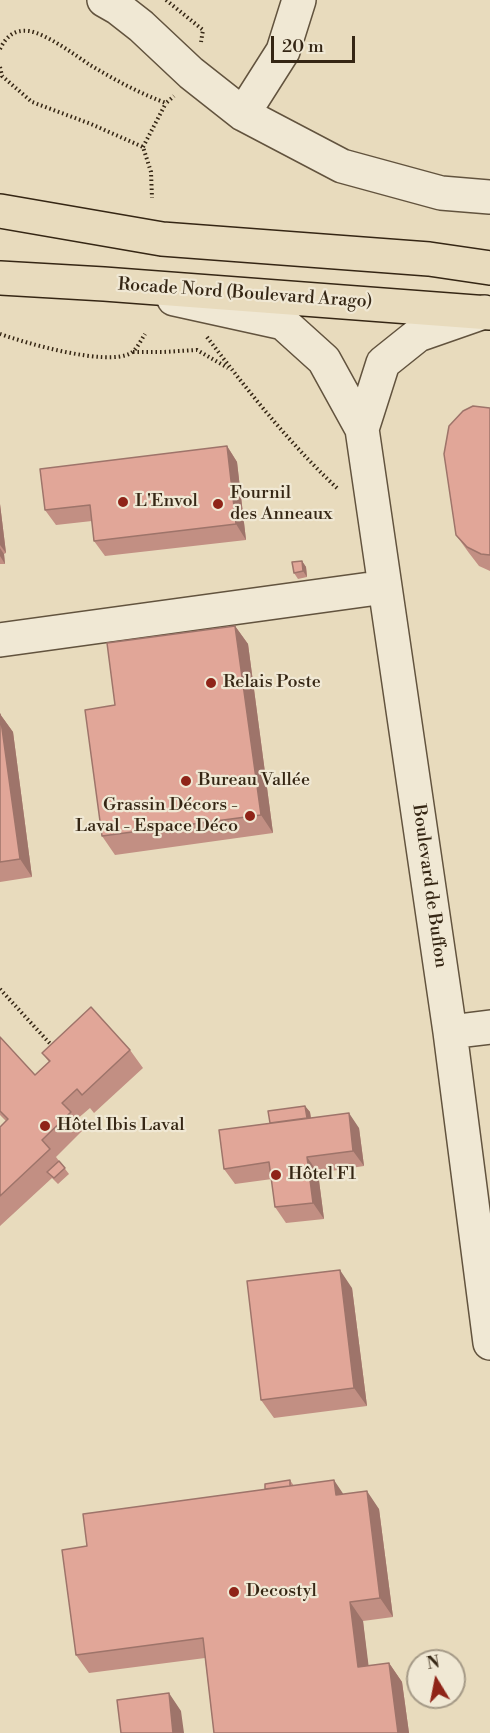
<!DOCTYPE html>
<html>
<head>
<meta charset="utf-8">
<style>
	body { margin:0 }
	#map { position:relative; width:490px; height:1733px; overflow:hidden; background:#e8dbbd; font-family:"Libre Bodoni",serif }
	canvas { display:block }
	.north { position:absolute; left:406px; top:1649px; width:60px; height:60px; box-sizing:border-box; background:#f0e8d4; border:2px solid #a59a87; border-radius:50%; rotate:350deg; font-size:16px; font-weight:700; line-height:24px; text-align:center; color:#352614 }
	.north::after { content:''; display:block; margin:auto; width:21px; height:27px; background:#8f2418; clip-path:polygon(50% 0,100% 100%,50% 72%,0 100%) }
	.scale { position:absolute; left:271px; top:36px; width:84px; height:27px; box-sizing:border-box; border:3px solid #352614; border-top:0; padding-left:8px; font-size:18px; line-height:21px; white-space:nowrap; color:#352614; -webkit-text-stroke:4px #f0e8d4; paint-order:stroke }
</style>
</head>
<body>
<div id="map">
<canvas width="490" height="1733"></canvas>
<div class="north">N</div>
<div class="scale">20 m</div>
</div>
<script>
const g = document.querySelector('canvas').getContext('2d');
g.lineJoin = 'round';
function trace(path, color, width, dash) {
  g.strokeStyle = color;
  g.lineWidth = width;
  g.lineCap = dash ? 'butt' : 'round';
  g.setLineDash(dash || []);
  g.stroke(path);
}
function fill(path, color) {
  g.fillStyle = color;
  g.fill(path, 'evenodd');
}
function label(font, color, halo, rows, align = 'center') {
  g.font = font + ' "Libre Bodoni",serif';
  g.lineWidth = 4.5;
  g.setLineDash([]);
  g.textBaseline = 'middle';
  g.strokeStyle = halo;
  g.fillStyle = color;
  for (const [text, x, y, turn = 0] of rows) {
    g.save();
    g.translate(x, y);
    g.rotate((+turn || 0) * Math.PI / 180);
    g.textAlign = isNaN(turn) ? turn : align;
    if (halo) g.strokeText(text, 0, 0);
    g.fillText(text, 0, 0);
    g.restore();
  }
}
const path = new Path2D(`
	M166 0 203 30 201 42
	M0 49C6 37 14 29 29 31 47 34 75 55 90 65 115 80 139 93 166 103L174 96
	M0 67 2 76 32 102 91 124 143 147 151 172 152 198
	M143 147 166 103
	M0 334C26 343 107 367 131 353 137 349 141 340 145 334
	M207 337C248 391 289 443 339 490
	M133 352H163L197 350 228 368
	M0 989 54 1048`);
const minor = new Path2D(`
	M104 0 118 8 141 26 191 73 243 114 342 166 441 193 490 197
	M243 114 283 51 299 0
	M174 299 283 323 324 360 362 429 450 1032 490 1343
	M362 429 383 363 418 335 484 312
	M0 640 385 587
	M450 1032 490 1027`);
const major = new Path2D(`
	M0 211 162 239 429 259 490 268
	M0 278 104 284 490 313`);
const wall = new Path2D(`
	M490 408V571L479 566 469 553 456 535Z
	M227 446 237 462 246 540 105 556 94 541 92 521 56 525 45 510Z
	M0 504 6 553 4 554 5 564H0Z
	M302 561 306 567 307 577 298 579 294 573Z
	M235 626 248 644 273 833 115 855 102 836 115 705Z
	M0 714 13 732 32 877 0 882Z
	M0 1037 35 1075 49 1062 42 1053 130 1050 143 1068 94 1113 90 1108 76 1120 83 1130 56 1157 69 1174 58 1184 52 1178 0 1226V1127L6 1121 0 1115Z
	M305 1106 310 1112 311 1118 359 1128 364 1166 318 1173 324 1219 286 1223 275 1207 272 1179 235 1184 224 1169 270 1123Z
	M352 1288 367 1406 274 1418 261 1400Z
	M290 1480 294 1486 343 1494 379 1509 393 1617 363 1621 368 1666 389 1663 402 1682 409 1733H214L205 1658 89 1673 76 1655 265 1489Z`);
const shadedWall = new Path2D(`
	M227 446 237 462 246 540 236 524Z
	M0 504 6 553 0 545Z
	M0 548 4 554 5 564 0 556Z
	M302 561 306 567 307 577 303 571Z
	M235 626 248 644 273 833 261 815Z
	M0 714 13 732 32 877 20 859Z
	M305 1106 310 1112 313 1135 309 1129Z
	M349 1113 359 1128 364 1166 353 1151Z
	M307 1157 318 1173 324 1219 313 1203Z
	M340 1270 352 1288 367 1406 354 1388Z
	M334 1480 346 1498 336 1495Z
	M367 1491 379 1509 393 1617 380 1598Z
	M350 1602 363 1621 371 1685 358 1667Z
	M389 1663 402 1682 409 1733H398Z
	M169 1693 181 1711 184 1733H173Z`);
const building = new Path2D(`
	M473 406 490 408V555L481 554 467 547 456 535 444 454 449 426 463 411Z
	M227 446 236 524 94 541 90 505 45 510 40 469Z
	M302 561 303 571 294 573 292 562Z
	M235 626 261 815 102 836 85 710 115 705 107 643Z
	M0 714 20 859 0 862Z
	M91 1007 130 1050 82 1095 77 1089 62 1103 71 1112 42 1140 50 1149 0 1196V1127L8 1119 0 1111V1037L35 1075 50 1061 42 1053Z
	M305 1106 307 1118 270 1123 268 1111Z
	M349 1113 353 1151 307 1157 313 1203 275 1207 269 1162 224 1169 219 1130Z
	M59 1161 65 1168 54 1178 47 1172Z
	M340 1270 354 1388 261 1400 247 1281Z
	M290 1480V1486L265 1489V1484Z
	M334 1480 336 1495 367 1491 380 1598 350 1602 358 1667 389 1663 398 1733H214L203 1638 76 1655 62 1550 87 1546 83 1514Z
	M169 1693 173 1733H121L117 1700Z`);
const markers = [
	[123,502,6,"#8f2418"],
	[218,504,6,"#8f2418"],
	[211,683,6,"#8f2418"],
	[186,781,6,"#8f2418"],
	[250,816,6,"#8f2418"],
	[45,1126,6,"#8f2418"],
	[276,1175,6,"#8f2418"],
	[234,1592,6,"#8f2418"]
];
const streetNames = [
	["Rocade Nord (Boulevard Arago)",245,294,4],
	["Boulevard de Buffon",429,886,82]
];
const poiNames = [
	["Fournil",230,494],
	["des Anneaux",230,515],
	["L'Envol",135,502],
	["Relais Poste",223,683],
	["Bureau Vallée",198,781],
	["Grassin Décors -",238,806,"right"],
	["Laval - Espace Déco",238,827,"right"],
	["Hôtel Ibis Laval",57,1126],
	["Hôtel F1",288,1175],
	["Decostyl",246,1592]
];
trace(minor, '#62533e', 36);
trace(major, '#352614', 36);
trace(path, '#352614', 4, [1.5, 3]);
trace(minor, '#f0e8d4', 33);
trace(major, '#e8dbbd', 33);
fill(wall, '#c28f83');
fill(shadedWall, '#9e746a');
fill(building, '#e1a698');
trace(building, '#9e746a', 1.5);
for (const [x, y, r, color] of markers) {
  const dot = new Path2D();
  dot.arc(x, y, r, 0, 2 * Math.PI);
  g.fillStyle = color;
  g.fill(dot);
  trace(dot, '#f0e8d4', 2);
}
label('18px', '#352614', '#f0e8d4', streetNames);
label('18px', '#352614', '#f0e8d4', poiNames, 'left');
</script>
</body>
</html>
